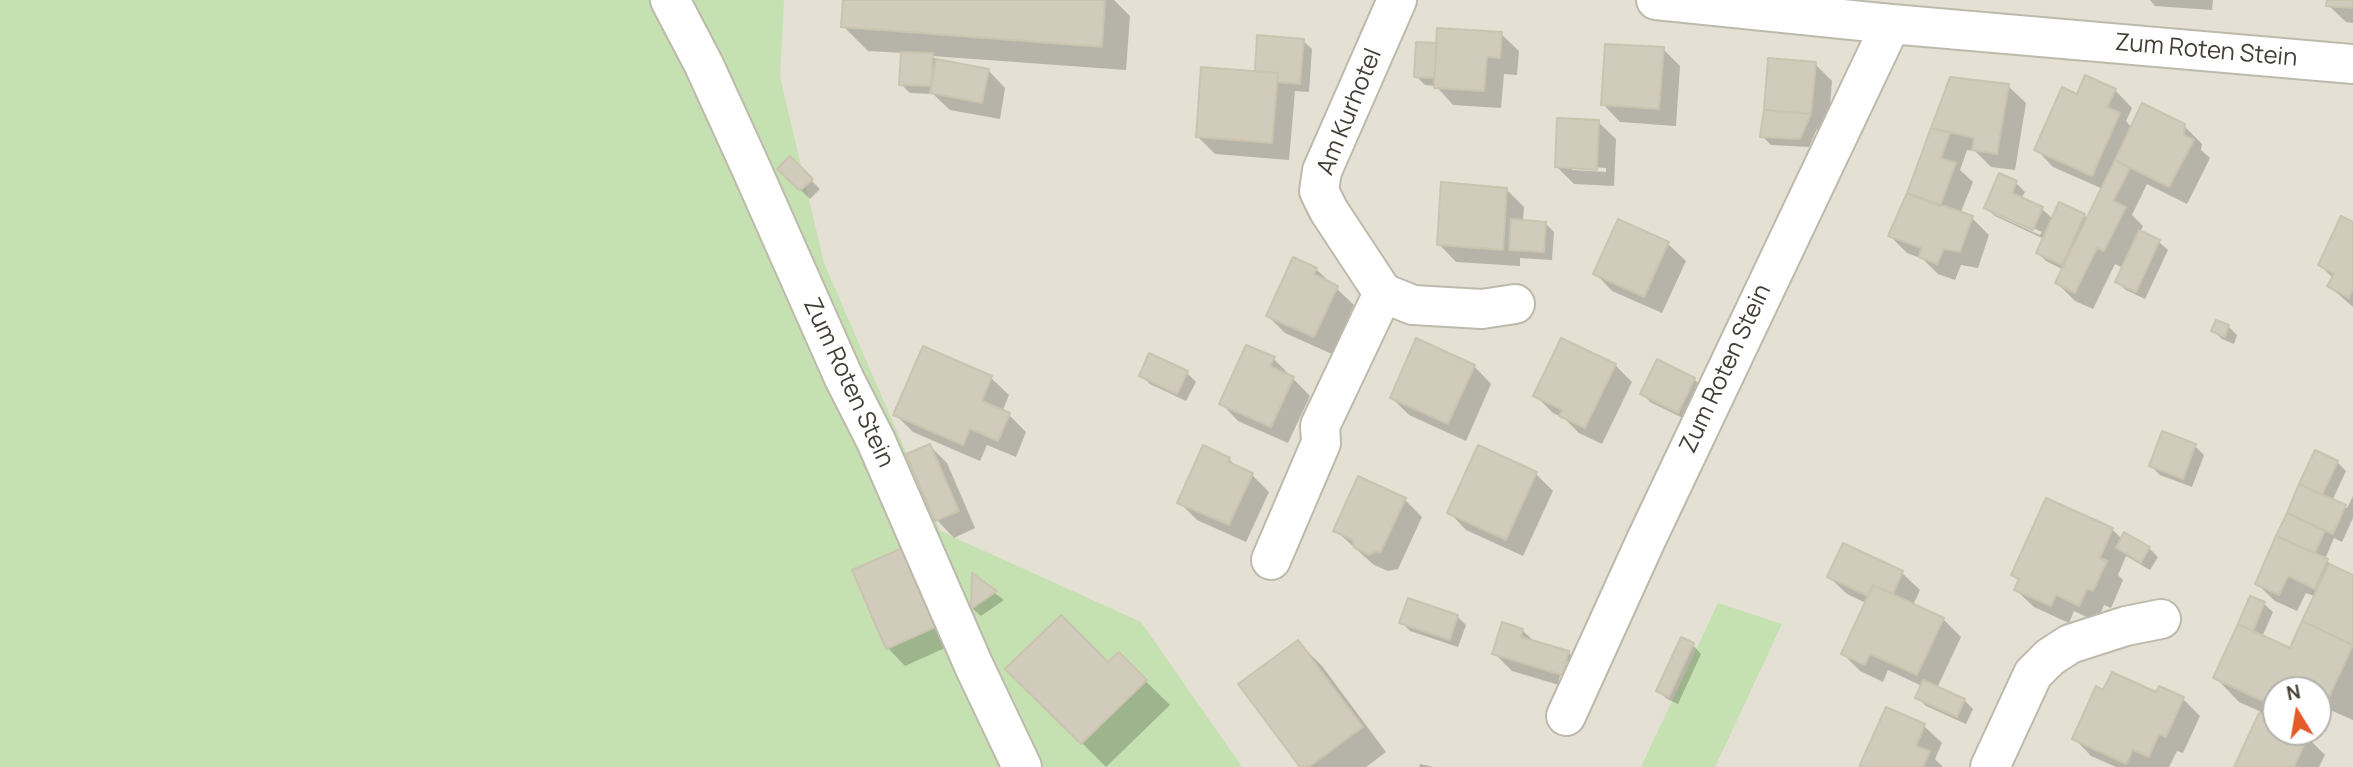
<!DOCTYPE html>
<html>
<head>
<meta charset="utf-8">
<style>
	body { margin:0 }
	#map { position:relative; width:2353px; height:767px; overflow:hidden; background:#f0eee4; font-family:Manrope,sans-serif }
	canvas { display:block }
	.north { position:absolute; left:2262px; top:676px; width:70px; height:70px; box-sizing:border-box; background:#fff; border:2px solid #b3b2ae; border-radius:50%; rotate:349deg; font-size:19px; font-weight:700; line-height:28px; text-align:center; color:#423e35 }
	.north::after { content:''; display:block; margin:auto; width:24px; height:32px; background:#e45a28; clip-path:polygon(50% 0,100% 100%,50% 72%,0 100%) }
</style>
</head>
<body>
<div id="map">
<canvas width="2353" height="767"></canvas>
<div class="north">N</div>
</div>
<script>
const g = document.querySelector('canvas').getContext('2d');
g.lineJoin = 'round';
function fill(path, color) {
  g.fillStyle = color;
  g.fill(path, 'evenodd');
}
function trace(path, color, width, dash) {
  g.strokeStyle = color;
  g.lineWidth = width;
  g.lineCap = dash ? 'butt' : 'round';
  g.setLineDash(dash || []);
  g.stroke(path);
}
function label(font, color, halo, rows, align = 'center') {
  g.font = font + ' Manrope,sans-serif';
  g.lineWidth = 5;
  g.setLineDash([]);
  g.textBaseline = 'middle';
  g.strokeStyle = halo;
  g.fillStyle = color;
  for (const [text, x, y, turn = 0] of rows) {
    g.save();
    g.translate(x, y);
    g.rotate((+turn || 0) * Math.PI / 180);
    g.textAlign = isNaN(turn) ? turn : align;
    if (halo) g.strokeText(text, 0, 0);
    g.fillText(text, 0, 0);
    g.restore();
  }
}
const residential = new Path2D(`
	M643 0H2353V767H1009ZM2276 690H2318V732H2276Z`);
const green = new Path2D(`
	M0 0H784L780 77 824 263 940 531 1141 622 1242 767H0Z
	M1718 603 1782 624 1715 767H1641Z`);
const shadow = new Path2D(`
	M845 0H1114L1130 16 1126 70 932 56 939 62 988 70 1005 88 1000 119 950 110 933 94 910 93 901 84 903 53 868 51 843 26Z
	M2150 0H2213L2212 10 2155 6Z
	M2328 0H2353V23L2346 22 2328 5Z
	M1501 34 1519 51 1517 75 1504 74 1501 108 1453 105 1436 86 1425 85 1416 76 1438 45Z
	M1303 41 1312 49 1309 92 1295 91 1289 160 1215 154 1198 137 1260 73 1257 70Z
	M1663 49 1680 66 1676 126 1620 122 1603 104Z
	M1815 64 1832 81 1828 130 1817 129 1809 147 1771 145 1762 136Z
	M1952 79 2008 86 2026 103 2015 170 1991 167 1975 151 1967 150 1960 170 1973 182 1960 214 1972 218 1989 235 1978 268 1961 265 1955 280 1938 274 1923 259 1907 253 1890 236 1909 193Z
	M2115 90 2132 108 2126 121 2132 128 2184 126 2202 144 2201 150 2210 158 2187 204 2147 184 2132 215 2143 226 2140 232 2159 242 2168 250 2145 299 2126 290 2117 282 2123 268 2115 264 2093 309 2075 301 2057 283 2064 270 2046 261 2038 253 2044 239 1995 216 1986 208 2016 183 2025 192 2021 199 2042 209 2053 219 2084 215 2088 219 2103 189 2053 167 2036 149 2078 96ZM1994 211 2042 232 2040 235 1994 214Z
	M1598 122 1616 139 1614 186 1574 184 1556 166ZM1572 166 1606 168V172L1572 170Z
	M790 159 820 189 810 199 779 169Z
	M1506 189 1524 207 1523 222 1545 223 1554 232 1552 260 1520 258V266L1456 262 1439 244Z
	M2353 224V307L2329 286 2334 279 2320 265Z
	M1668 244 1686 261 1662 313 1612 291 1595 273Z
	M1316 269 1354 305 1332 354 1285 333 1268 316Z
	M2228 326 2237 335 2234 344 2222 339 2213 331Z
	M924 349 991 378 1009 395 1002 412 1009 415 1026 432 1016 457 987 445 980 461 913 432 895 414Z
	M1274 359 1310 396 1288 443 1238 421 1221 403Z
	M1615 365 1632 382 1602 444 1579 433 1564 418 1553 413 1535 395Z
	M1474 366 1491 384 1466 441 1409 415 1392 398Z
	M1187 373 1196 382 1186 401 1150 384 1141 375Z
	M1694 379 1703 388 1687 420 1650 402 1642 393Z
	M930 446 947 463 975 528 954 538 937 520 909 455Z
	M2195 446 2204 455 2192 487 2160 475 2151 466Z
	M1204 447 1229 459 1239 469 1252 475 1269 492 1246 542 1197 520 1179 502Z
	M2316 452 2337 462 2346 471 2332 501 2347 508 2353 496V518L2342 542 2334 538 2325 559 2336 569 2353 577V720L2328 709 2318 732V690H2276V732H2302L2325 755 2319 767H2236L2261 712 2239 702 2215 677 2251 598 2264 604 2273 612 2262 637 2291 650 2316 597 2306 593 2297 611 2275 601 2257 584Z
	M1536 474 1553 491 1523 556 1466 530 1449 512Z
	M1405 500 1422 517 1398 569 1388 571 1374 565 1335 530Z
	M2112 529 2122 539 2149 548 2158 557 2150 570 2126 556 2118 575 2123 580 2111 608 2104 605 2097 622 2074 611 2069 623 2034 607 2016 590 2020 581 2014 575Z
	M1844 545 1902 573 1920 590 1913 605 1943 619 1961 637 1937 688 1964 700 1973 709 1966 724 1926 706 1917 697 1922 686 1888 670 1883 682 1860 671 1843 654 1866 603 1847 594 1829 577Z
	M904 549 956 643 905 666 888 648Z
	M973 577 1004 600 981 616 972 608Z
	M1457 616 1466 625 1458 647 1410 631 1401 622Z
	M1522 630 1535 642 1568 652 1586 670 1579 691 1512 671 1494 653ZM1564 661H1568L1561 684 1558 683Z
	M1298 642 1322 666 1386 752 1366 767H1302Z
	M1693 645 1701 654 1678 704 1667 699 1658 691Z
	M1119 655 1170 705 1106 767 1008 669 1108 665Z
	M2104 692 2157 694 2183 699 2200 716 2183 753 2177 751 2169 767H2116L2091 756 2074 738Z
	M1924 726 1942 743 1935 759 1943 767H1861Z
	M2304 732H2318L2315 738Z
	M1420 764 1434 767H1419Z`);
const building = new Path2D(`
	M843 0H1105L1102 47 841 27Z
	M2327 0H2353V8L2326 6Z
	M1437 28 1502 32 1500 58 1487 57 1484 91 1434 88Z
	M1257 35 1304 39 1300 84 1277 82 1278 73 1255 71Z
	M1416 42 1437 43 1434 78 1414 77Z
	M1605 44 1664 47 1659 109 1601 105Z
	M901 52 933 53 931 86 899 85Z
	M1768 58 1816 62 1811 114 1764 110Z
	M936 59 989 69 982 103 930 93Z
	M1201 67 1278 73 1272 143 1196 137Z
	M2085 75 2116 89 2107 107 2120 113 2092 176 2034 150 2062 87 2077 94Z
	M1950 77 2009 84 1997 154 1972 150 1974 138 1931 128Z
	M2142 103 2185 124 2184 135 2194 140 2169 187 2115 160Z
	M1764 110 1811 114 1800 139 1760 137Z
	M1557 118 1599 120 1597 170 1555 167Z
	M1931 128 1950 133 1941 158 1956 163 1940 206 1907 193Z
	M790 156 813 179 800 191 777 169Z
	M2115 160 2130 168 2113 201 2126 207 2104 251 2097 248 2075 293 2055 283Z
	M1999 173 2017 181 2012 193 2043 207 2033 230 1984 208Z
	M1441 182 1507 188 1503 250 1437 245Z
	M1907 193 1973 216 1960 252 1944 249 1937 264 1919 257 1921 248 1888 236Z
	M2059 202 2085 214 2062 265 2036 253Z
	M2341 216 2353 222V289L2349 298 2327 286 2334 274 2318 265Z
	M1511 219 1546 222 1544 252 1509 250Z
	M1618 219 1669 242 1644 297 1593 274Z
	M2139 230 2160 240 2136 292 2115 282Z
	M1293 257 1317 268 1314 274 1338 286 1314 337 1266 316Z
	M2216 320 2229 325 2225 337 2211 331Z
	M1416 338 1475 365 1448 424 1390 398Z
	M1561 338 1616 364 1585 428 1559 416 1562 410 1533 396Z
	M1246 345 1275 357 1270 366 1294 377 1271 427 1219 404Z
	M923 346 992 376 982 401 1010 413 998 441 970 429 963 445 893 415Z
	M1149 353 1188 371 1177 394 1139 376Z
	M1657 359 1695 378 1678 413 1640 394Z
	M2162 431 2196 444 2183 479 2149 466Z
	M930 444 959 511 935 521 906 454Z
	M1203 445 1230 458 1228 462 1253 473 1229 525 1177 503Z
	M1478 445 1537 472 1506 540 1447 513Z
	M2315 450 2338 461 2322 495 2299 484Z
	M1358 476 1406 498 1380 553 1377 551 1369 555 1354 547 1353 540 1333 531Z
	M2299 484 2346 505 2333 534 2287 513Z
	M2046 498 2113 528 2100 558 2107 561 2093 591 2087 589 2079 606 2056 595 2051 606 2014 590 2019 579 2011 575Z
	M2287 513 2325 531 2315 553 2276 536Z
	M2124 532 2150 547 2141 563 2116 548Z
	M2276 536 2328 559 2315 589 2288 576 2279 595 2255 584Z
	M1843 543 1903 571 1893 594 1873 585 1868 596 1827 577Z
	M905 547 940 625 886 649 852 570Z
	M2329 564 2353 575V645L2302 621Z
	M972 573 997 591 971 609Z
	M1873 585 1944 618 1917 675 1870 654 1865 665 1841 654Z
	M2250 596 2265 602 2253 631 2238 624Z
	M1408 598 1458 615 1450 640 1399 623Z
	M1061 615 1108 662 1119 652 1147 680 1081 744 1005 669Z
	M2302 621 2353 645 2329 697 2318 690 2304 686 2302 690H2276V707L2213 678 2238 624 2290 648Z
	M1502 622 1523 629 1521 637 1569 651 1562 675 1492 654Z
	M1681 637 1694 643 1669 697 1656 691Z
	M1298 640 1363 727 1309 767H1300L1238 684Z
	M2112 672 2156 692 2159 686 2184 697 2166 737 2159 734 2149 757 2133 750 2126 764 2072 739 2096 686 2103 690Z
	M1923 680 1965 699 1957 717 1915 698Z
	M1886 707 1925 724 1916 746 1930 751 1923 767H1859Z
	M2259 713 2276 721V732H2300L2308 736 2294 767H2234Z`);
const street = new Path2D(`
	M670 0 704 65 751 168 844 378 876 441 974 666 1022 767
	M1397 0 1322 171 1319 191 1329 211 1383 293 1413 305 1482 309 1515 304
	M1656 0 1891 24 2353 64
	M1271 560 1321 443 1320 426 1383 293
	M1566 716 1646 540 1891 24
	M1990 767 2033 674 2050 657 2070 644 2126 626 2161 619`);
const streetNames = [
	["Zum Roten Stein",2206,51,5],
	["Am Kurhotel",1350,112,-68],
	["Zum Roten Stein",1726,369,-65],
	["Zum Roten Stein",848,383,65]
];
fill(residential, '#e4e0d3');
fill(green, '#c5e1b1');
fill(shadow, '#0003');
fill(building, '#d0cbbb');
trace(building, '#cac3af', 2);
trace(street, '#bdb9ab', 42);
trace(street, '#fff', 38);
label('24px', '#423e35', '#fff', streetNames);
</script>
</body>
</html>
